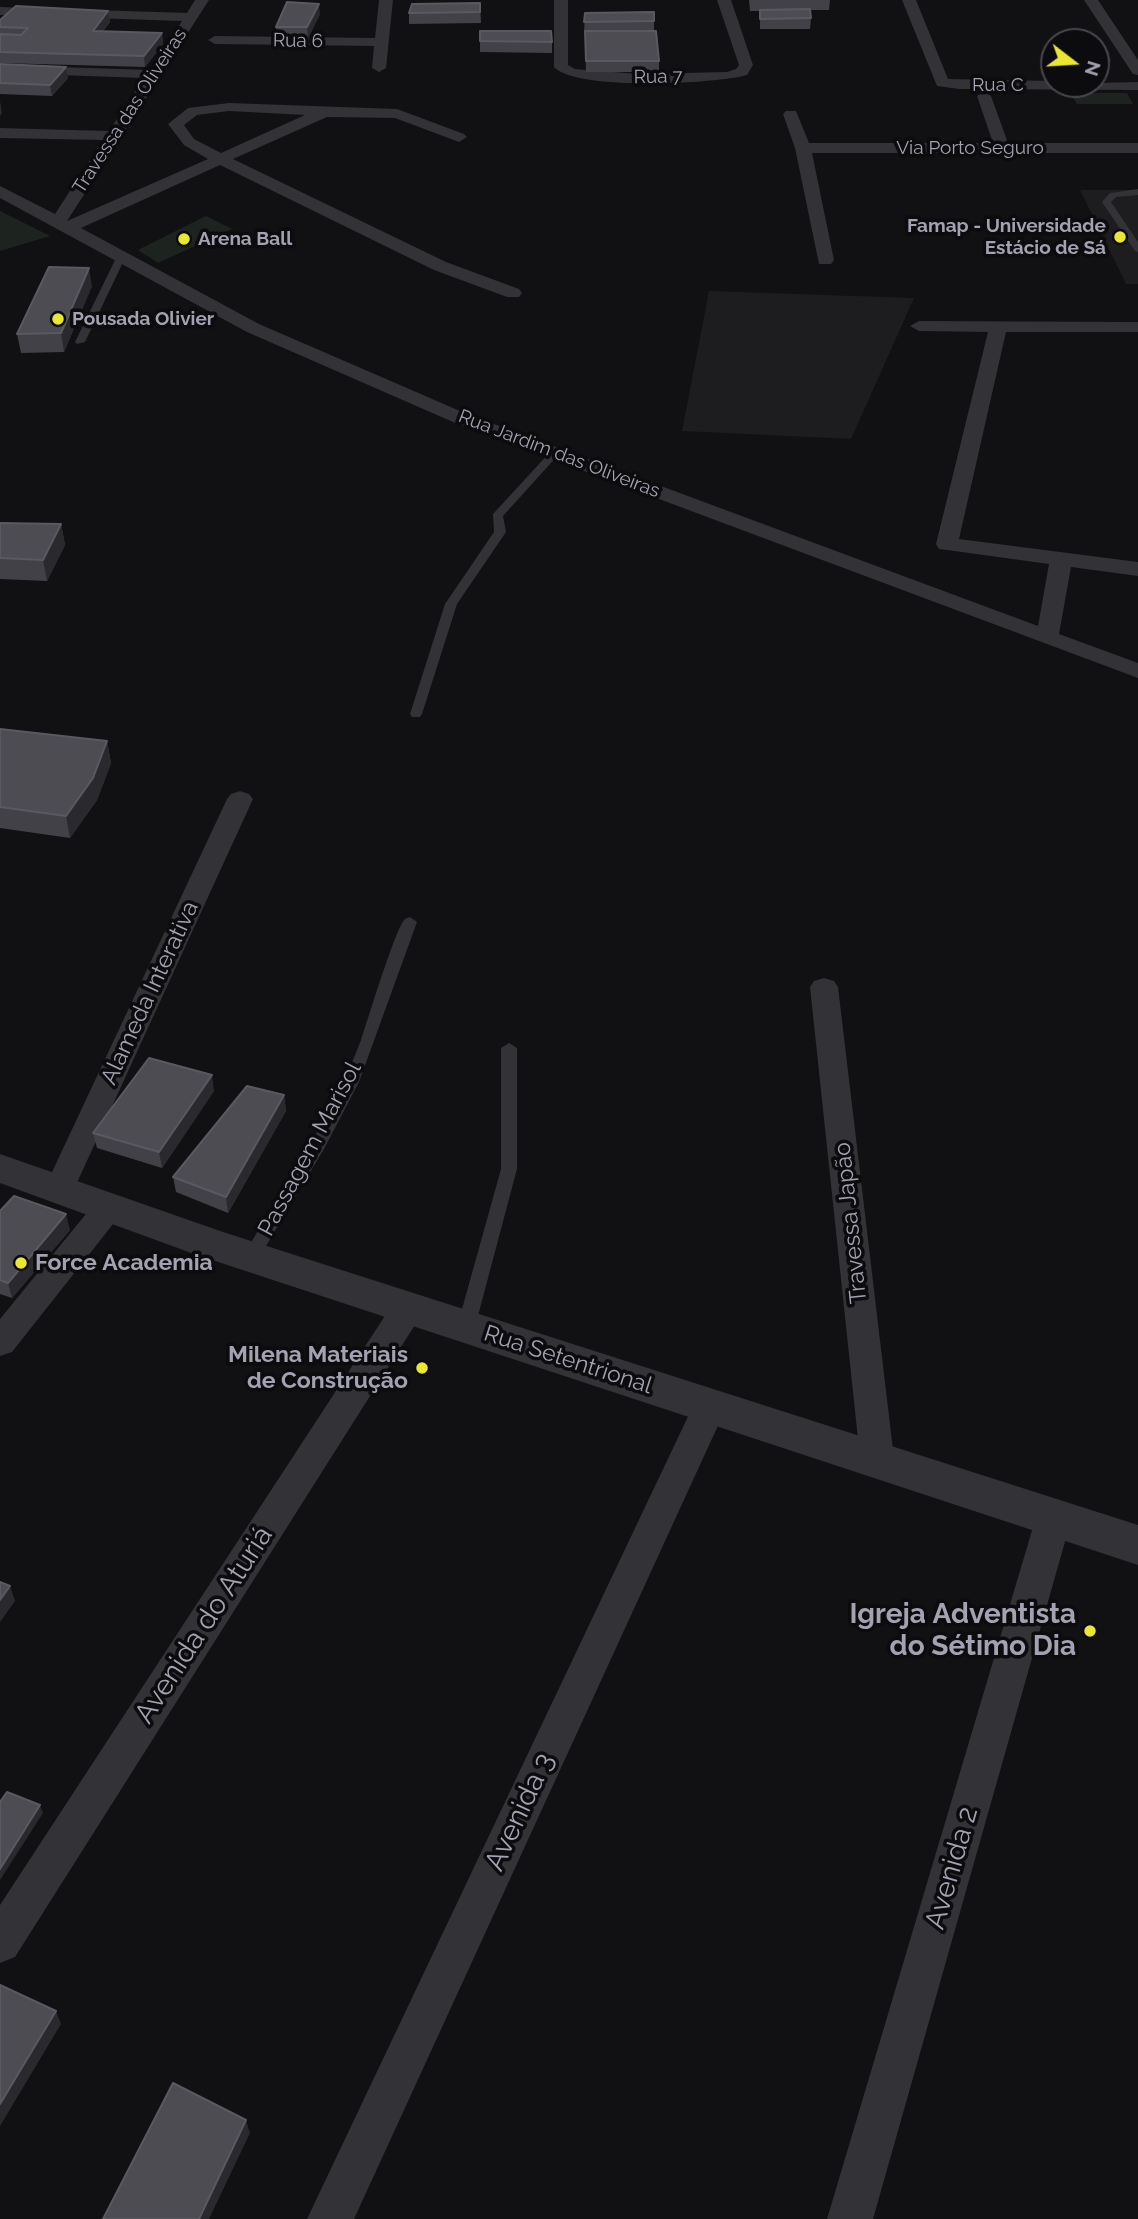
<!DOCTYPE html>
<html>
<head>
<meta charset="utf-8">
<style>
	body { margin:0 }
	#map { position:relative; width:1138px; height:2219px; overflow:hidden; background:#111012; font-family:Raleway,sans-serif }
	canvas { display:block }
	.north { position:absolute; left:1040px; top:28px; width:70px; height:70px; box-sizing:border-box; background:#0c0b0d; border:2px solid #48474f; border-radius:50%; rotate:107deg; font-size:19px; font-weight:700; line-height:28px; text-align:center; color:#a2a2b2 }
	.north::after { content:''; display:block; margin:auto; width:24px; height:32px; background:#ebe730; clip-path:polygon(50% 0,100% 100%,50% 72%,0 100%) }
</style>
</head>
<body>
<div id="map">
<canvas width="1138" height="2219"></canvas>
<div class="north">N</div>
</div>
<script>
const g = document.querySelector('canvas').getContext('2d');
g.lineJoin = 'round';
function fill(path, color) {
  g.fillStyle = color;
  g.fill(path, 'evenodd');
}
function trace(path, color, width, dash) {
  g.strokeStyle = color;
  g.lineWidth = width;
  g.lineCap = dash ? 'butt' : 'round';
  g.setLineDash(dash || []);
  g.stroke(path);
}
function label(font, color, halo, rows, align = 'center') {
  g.font = font + ' Raleway,sans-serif';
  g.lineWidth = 7;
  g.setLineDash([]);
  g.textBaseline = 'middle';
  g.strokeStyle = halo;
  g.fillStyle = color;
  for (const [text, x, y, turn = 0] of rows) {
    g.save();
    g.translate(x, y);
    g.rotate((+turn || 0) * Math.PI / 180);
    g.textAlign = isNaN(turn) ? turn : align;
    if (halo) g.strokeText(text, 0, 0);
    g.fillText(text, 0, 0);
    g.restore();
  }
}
const built = new Path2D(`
	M1080 190H1138V284H1126Z
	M709 291 914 298 851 439 682 431Z`);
const green = new Path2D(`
	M1070 93H1127L1133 104H1077Z
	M0 211 50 236 0 251Z
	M206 216 232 229 158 263 138 250Z`);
const service = new Path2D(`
	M1138 189V195L1116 197 1111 202 1138 242V252L1135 251 1102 202 1110 193Z
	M117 256 125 258 85 342 77 344 75 342Z
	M551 451 560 453 503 516 506 532 457 604 422 714 420 717H412L410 714 445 604 494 532 493 514Z
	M410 917 417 922 359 1082 324 1149 257 1261H245L243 1257C283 1185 332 1118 361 1040 367 1023 396 926 405 919 406 918 408 918 410 917Z
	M509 1043 517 1048V1169L475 1327 472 1332H460L457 1327 501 1169V1048Z`);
const minor = new Path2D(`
	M195 0H209L67 221 208 159 184 145 168 124 188 108 229 103 397 109 464 134 467 137 459 142 395 118 327 117 233 159 446 262 519 289 522 293 519 297H507L434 270 220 165 81 228 259 324 467 414 1038 626 1049 564 947 550 939 549 936 544 988 332 919 331 910 326 919 321 1138 322V332H1006L959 539 1138 562V576L1071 567 1059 634 1138 663V678L453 422 247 332 0 198V186L55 214 103 140 0 138V128L109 131 144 78 0 73V65L150 70 182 21 0 15V7L187 13ZM229 111 305 115 221 153 194 139 184 125 197 115Z
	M379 0H393L386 68 379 72 372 68 374 46 215 44 208 40 215 36 375 38Z
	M554 0H568V65L575 69 639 74 727 72 736 69 739 65 717 0H731L753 65 747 75C715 84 576 91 554 67Z
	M902 0H916L948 79 1054 81V84L1138 82V90L959 89 937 86Z
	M1084 0H1098L1138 60V75L1133 74Z
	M984 92 991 96 1008 143H1138V153H812L834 260 831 264H819L795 148 783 114 786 111H796L809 143H993L977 96Z
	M240 791 249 794 253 799 75 1187 71 1195 60 1198 49 1195 45 1187 227 799 231 794Z
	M824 978 834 981 838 987 894 1458 889 1468 877 1472 865 1468 860 1458 810 987 814 981Z
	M110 1195 121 1198 126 1206 121 1214 12 1352 0 1356V1319L99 1198Z
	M408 1296 420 1299 424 1308 420 1317 15 1957 0 1963V1905L396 1299Z
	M710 1392 722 1396 727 1406 354 2219H307L693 1406 698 1396Z
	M1054 1502 1067 1506 1072 1517 873 2219H827L1036 1517 1041 1506Z`);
const tertiary = new Path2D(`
	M0 1154 223 1232 1138 1525V1565L194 1254 0 1183Z`);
const wall = new Path2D(`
	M749 0H830L829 10H810L811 18 810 29H760V11H750Z
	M480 3 481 23 409 24V13Z
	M108 11 110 22 103 31 162 33 163 44 145 67 0 63V20Z
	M654 12V31L659 61V72H586L585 33H584L585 13Z
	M320 14 308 38 277 37 276 27Z
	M480 31 552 42V53L480 52Z
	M0 64 68 78 52 96 0 94Z
	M92 286 64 352 21 353 17 334Z
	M0 523 61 524 65 545 47 581 0 579Z
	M0 729 107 741 111 763 97 800 70 838 0 828Z
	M214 1091 162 1168 97 1148 93 1133Z
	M284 1095 286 1111 228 1213 176 1192 173 1177Z
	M0 1211 70 1230 12 1298 0 1294Z`);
const shadedWall = new Path2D(`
	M319 4 320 14 308 38 307 27Z
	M108 11 110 22 94 41 93 31Z
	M162 33 163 44 145 67 144 56Z
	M66 67 68 78 52 96 50 85Z
	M0 101 2 113 0 116Z
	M89 268 92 286 64 352 61 333Z
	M61 524 65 545 47 581 43 560Z
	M107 741 111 763 97 800 70 838 66 816Z
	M212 1075 214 1091 162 1168 159 1152Z
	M284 1095 286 1111 228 1213 226 1197Z
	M66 1214 70 1230 12 1298 8 1283Z
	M10 1586 15 1601 0 1622V1600Z
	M40 1805 43 1813 0 1880V1869Z
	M56 2011 61 2024 0 2126V2104Z
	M246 2120 250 2133 209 2219H199Z`);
const building = new Path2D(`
	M287 2 319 4 307 27H276Z
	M480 3V12L409 13 412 4Z
	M16 6 108 11 93 31 162 33 144 56 0 52V34L21 35 28 28 0 27V20Z
	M810 9 811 18 760 19V10Z
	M654 12V21L584 22 585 13Z
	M480 31H551L552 42 480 41Z
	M585 31H656L659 61H586Z
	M0 64 66 67 50 85 0 83Z
	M49 267 89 268 61 333 17 334Z
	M0 523 61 524 43 560 0 558Z
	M0 729 107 741 93 778 66 816 0 807Z
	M149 1058 212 1075 159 1152 93 1133Z
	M247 1086 284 1095 226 1197 173 1177Z
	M14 1196 66 1214 8 1283 0 1280V1211Z
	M0 1582 10 1586 0 1600Z
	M7 1792 40 1805 0 1869V1802Z
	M0 1985 56 2011 0 2104Z
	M173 2083 246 2120 199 2219H103Z`);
const markers = [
	[1120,237,7,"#ebe730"],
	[184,239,7,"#ebe730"],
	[58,319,7,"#ebe730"],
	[21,1263,7,"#ebe730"],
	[422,1368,7,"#ebe730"],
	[1090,1631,7,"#ebe730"]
];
const farStreetnames = [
	["Rua 6",298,41,1],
	["Rua 7",658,77,-1],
	["Rua C",998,85],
	["Travessa das Oliveiras",130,111,-57],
	["Via Porto Seguro",970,148],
	["Rua Jardim das Oliveiras",559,454,21]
];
const farPoinames = [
	["Famap - Universidade",1106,226,"right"],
	["Estácio de Sá",1106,248,"right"],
	["Arena Ball",198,239],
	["Pousada Olivier",72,319]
];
const streetNames = [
	["Alameda Interativa",150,993,-65],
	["Passagem Marisol",310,1149,-62],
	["Travessa Japão",851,1223,-96],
	["Rua Setentrional",568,1360,18]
];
const poiNames = [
	["Force Academia",35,1263],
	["Milena Materiais",408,1355,"right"],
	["de Construção",408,1381,"right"]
];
const nearPoinames = [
	["Igreja Adventista",1076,1615],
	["do Sétimo Dia",1076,1647]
];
const nearStreetnames = [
	["Avenida do Aturiá",204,1625,-57],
	["Avenida 3",520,1812,-65],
	["Avenida 2",952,1868,-74]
];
fill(built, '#1d1d1f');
fill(green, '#1d2420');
fill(service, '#323237');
fill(minor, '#323237');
fill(tertiary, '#323237');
fill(wall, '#424147');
fill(shadedWall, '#2a292d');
fill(building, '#4d4c53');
trace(building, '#5a5962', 2);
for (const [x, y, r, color] of markers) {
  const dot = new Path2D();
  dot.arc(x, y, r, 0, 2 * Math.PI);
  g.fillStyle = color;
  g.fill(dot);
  trace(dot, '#0c0b0d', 2.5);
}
label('19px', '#a2a2b2', '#0c0b0d', farStreetnames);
label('bold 19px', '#a2a2b2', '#0c0b0d', farPoinames, 'left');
label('23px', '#a2a2b2', '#0c0b0d', streetNames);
label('bold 23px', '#a2a2b2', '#0c0b0d', poiNames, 'left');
label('bold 28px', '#a2a2b2', '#0c0b0d', nearPoinames, 'right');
label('28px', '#a2a2b2', '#0c0b0d', nearStreetnames);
</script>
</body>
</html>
